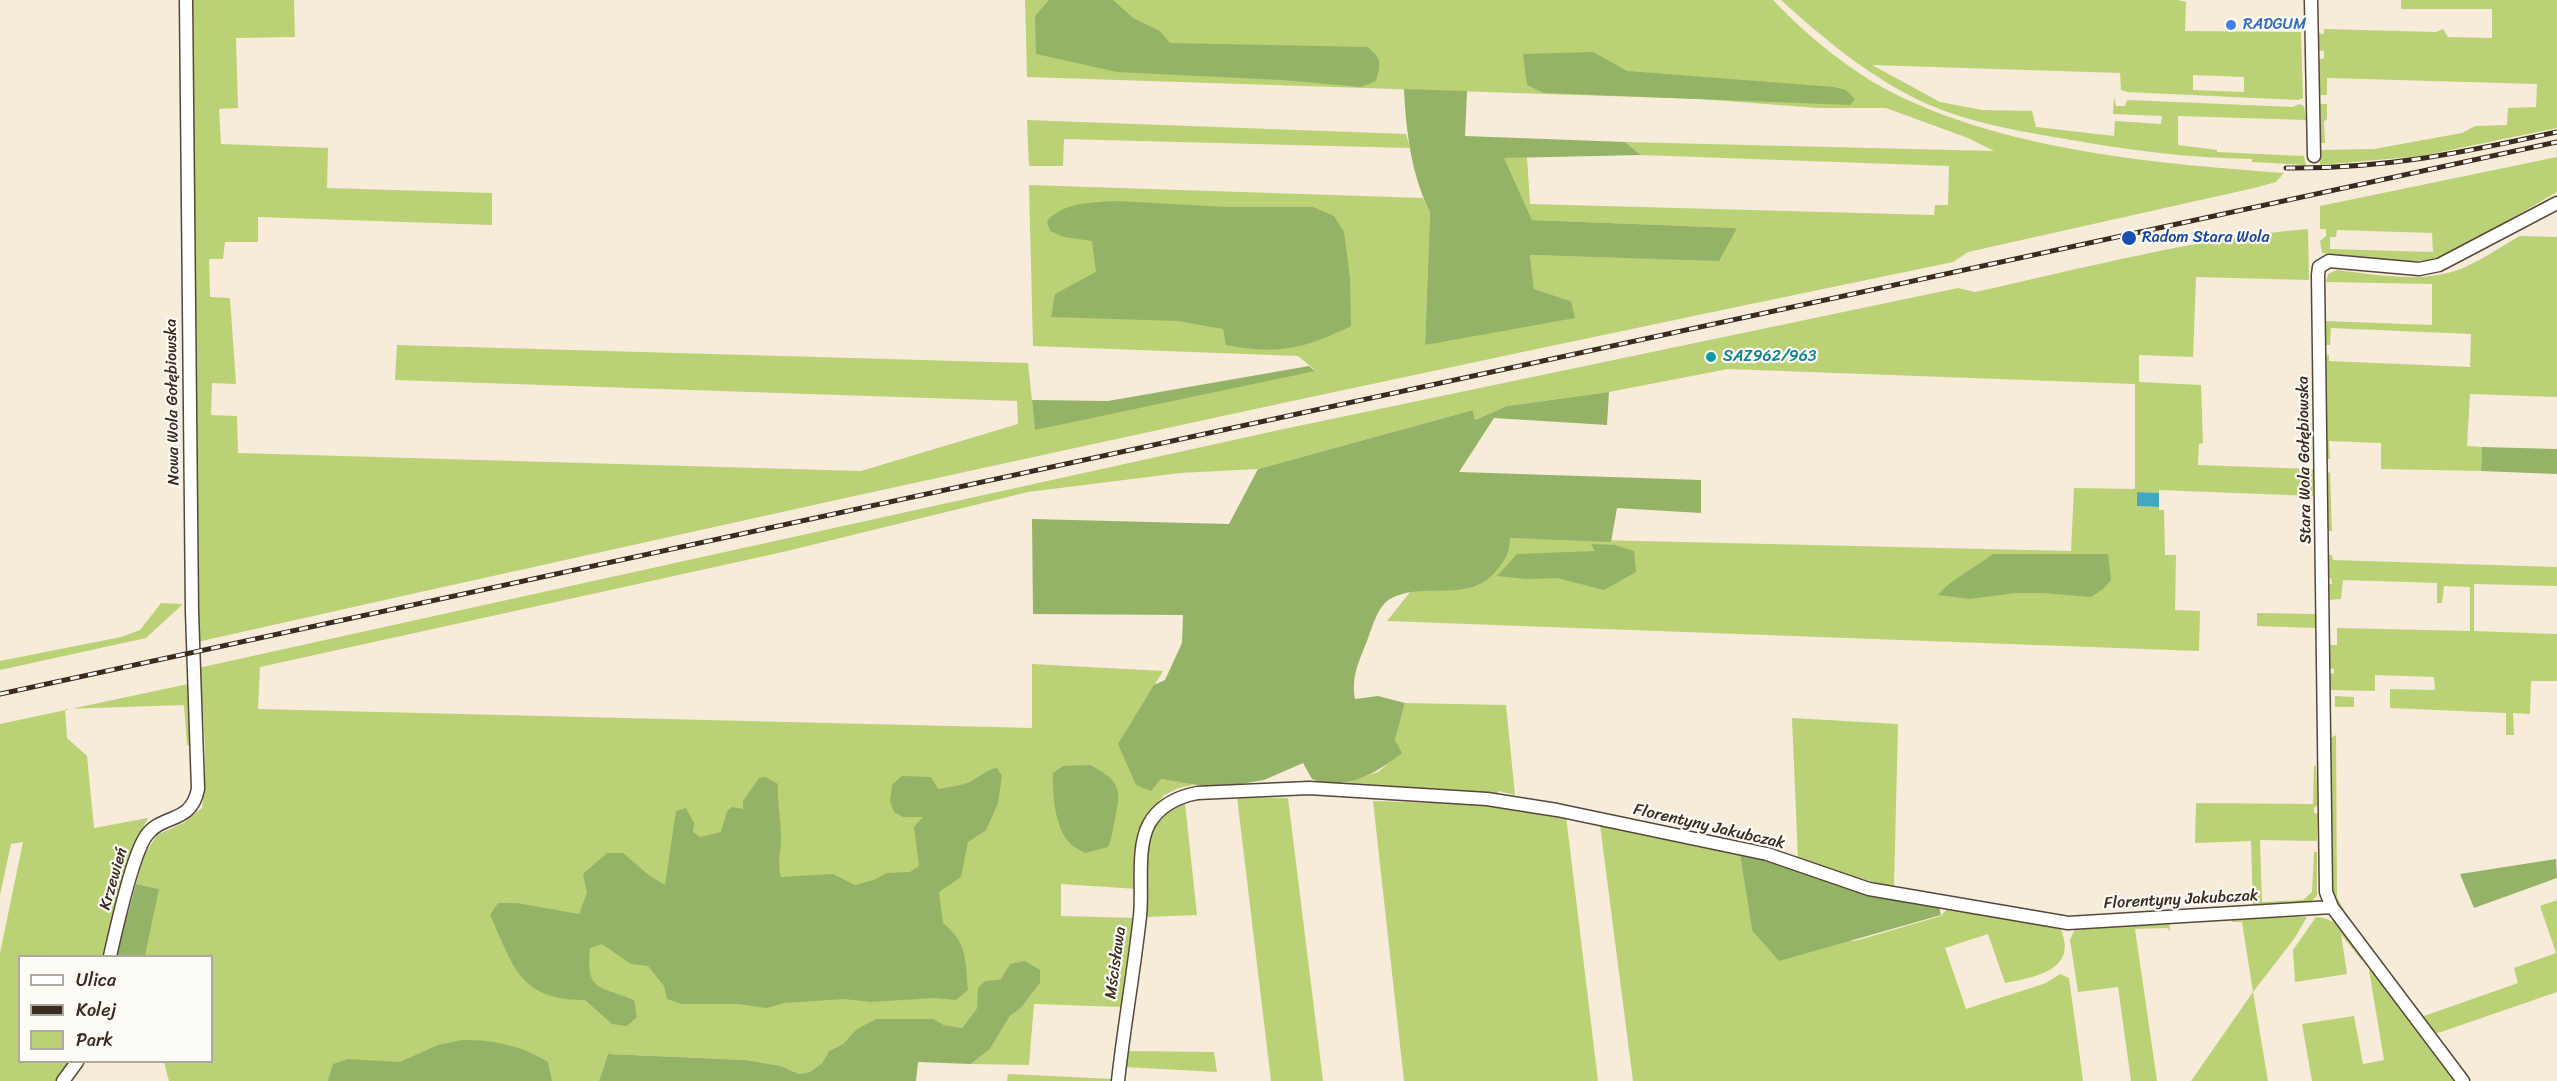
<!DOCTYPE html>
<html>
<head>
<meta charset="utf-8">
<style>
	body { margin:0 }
	#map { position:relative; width:2557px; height:1081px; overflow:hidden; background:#f6ecd9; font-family:Sriracha,sans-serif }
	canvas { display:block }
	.legend { position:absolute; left:18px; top:955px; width:195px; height:108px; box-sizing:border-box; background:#fdfcf7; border:2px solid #afa8a0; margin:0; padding:8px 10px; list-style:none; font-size:18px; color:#3b2a1e }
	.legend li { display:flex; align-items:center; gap:12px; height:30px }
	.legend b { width:30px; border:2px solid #afa8a0 }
</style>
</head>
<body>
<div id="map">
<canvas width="2557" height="1081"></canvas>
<ul class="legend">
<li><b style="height:8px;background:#fff"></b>Ulica</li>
<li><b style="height:8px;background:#3b2a1e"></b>Kolej</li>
<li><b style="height:16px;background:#bbd175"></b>Park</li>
</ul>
</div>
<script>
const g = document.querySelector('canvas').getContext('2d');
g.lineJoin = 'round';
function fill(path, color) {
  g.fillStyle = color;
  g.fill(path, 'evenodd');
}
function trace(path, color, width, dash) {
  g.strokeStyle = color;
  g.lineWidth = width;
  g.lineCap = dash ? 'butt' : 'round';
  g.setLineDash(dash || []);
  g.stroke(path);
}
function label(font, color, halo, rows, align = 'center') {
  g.font = font + ' Sriracha,sans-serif';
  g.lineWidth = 4.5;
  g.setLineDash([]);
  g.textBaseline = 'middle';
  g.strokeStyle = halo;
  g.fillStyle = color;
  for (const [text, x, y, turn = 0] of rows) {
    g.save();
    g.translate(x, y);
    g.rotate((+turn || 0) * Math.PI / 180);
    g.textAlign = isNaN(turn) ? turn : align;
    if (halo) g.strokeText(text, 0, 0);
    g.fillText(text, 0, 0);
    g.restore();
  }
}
const green = new Path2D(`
	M191 0H294L295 37 236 38 238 108 219 109 221 144 328 148 327 188 492 193V225L258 217V242H225L223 259H209L210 297 230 298 236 384 212 383 211 415 237 416 238 453 861 471 1018 424 1017 401 395 380 397 345 1028 363 1035 429 1315 370 1298 356 1033 346 1029 185 1423 198 1430 212 1425 345 1571 301 1534 289 1530 255 1670 259 1736 228 1532 220 1503 158 1527 157 1530 204 1934 215 1935 205H1948L1949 166 1641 155 1625 142 1994 151 1968 138 1886 108H1818L1700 99 1027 77 1025 0H1773C1807 36 1855 75 1899 96 2013 151 2159 164 2284 173L2276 182 2254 188 1968 252 1953 262C1366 383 781 511 197 642Z
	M1781 0H2178L2186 2 2185 31 2301 32 2303 98 2298 100 2127 92 2121 90 2120 73 1872 65 1940 102 1982 110 2032 111 2036 127 2114 136 2115 121 2161 124 2162 116 2113 114 2114 97 2116 106H2125L2127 100 2293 107 2299 104 2304 106 2306 120 2178 116V145L2217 150V152L2304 156 2306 165 2252 162V159C2189 158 2127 150 2066 139 2018 131 1970 123 1925 103 1871 78 1825 40 1781 0ZM2193 75 2244 77V92L2193 90Z
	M2401 0H2557V128L2421 156 2320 165 2319 150 2374 149 2462 133 2475 126 2507 125 2508 108 2536 107 2537 84 2327 78V95H2317V60L2324 58V51L2317 50V33L2324 34V29L2436 32 2443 29 2448 37 2492 38V9H2401Z
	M2317 104H2327V120L2324 121 2325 143H2318Z
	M1027 120 1406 134 1410 148 1064 139 1063 166H1029Z
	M2557 157V192L2452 253 2429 260 2404 262 2322 253 2320 241 2326 236V229H2320V206ZM2337 230 2432 233 2433 252 2330 249V237H2336Z
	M2308 229 2309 280 2196 277 2193 357 2139 355V382L2201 385 2203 443 2199 444 2198 465 2313 469V496L2159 490V493L2137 492V506L2159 507V510H2164L2165 555H2176L2175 610 2200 611 2199 651 1387 621 1411 591 1510 538 2071 551 2074 488 2135 489V384L1728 369 1609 392 1507 406 1475 420 1473 410 1258 469 1180 473 1028 492 783 552 260 667 258 709 1032 728V664L1163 671 1118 745 1161 779 1197 784 1179 788 1164 795 1137 832 1138 889 1061 884V916L1136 918 1121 1007 1034 1004 1029 1065 971 1064 990 1049 1010 1016 1021 1008 1040 983 1001 979 985 981 977 1008 962 1028 944 1025 934 1019 858 1029 843 1044 829 1051 822 1063 810 1072 799 1074 781 1066 746 1060 608 1054 599 1081H169L164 1062H212V956H145L158 889 136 884 144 855 157 835 185 822 202 808C208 761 204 714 198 668L1279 430 1958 288 1975 292C2085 268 2196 238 2308 229Z
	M2520 236 2557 237V397L2470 394 2467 446 2482 447 2481 471 2381 469V443L2329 441 2330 459H2325L2323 394 2327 393 2324 356 2329 355V361L2470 367 2471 334 2331 328 2330 345H2324L2322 326 2325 325V321L2432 325V284L2326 282 2328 274 2337 270C2377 275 2419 283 2458 270 2479 262 2500 247 2520 236Z
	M2330 472 2332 531H2327L2326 474Z
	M2327 555H2332L2333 560 2557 567V586L2474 584V631L2557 634V681H2531L2530 714 2513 713 2514 735H2506V713L2390 708V689L2435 690 2434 677 2375 675V691L2330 690 2329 674 2334 673V669L2329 668 2328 645H2337V628L2470 631V587L2444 586 2442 603H2437V583L2343 580 2341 599 2329 600 2328 584H2332L2331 578H2327Z
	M161 603 183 604 146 638 0 670V661L121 637 140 630Z
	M2257 613 2315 614V628L2257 626Z
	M188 684 190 746 187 745 184 705 65 709 67 738 87 756 94 828 148 818 134 845 105 956H20V1062H70L57 1081H0V953L23 842 11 844 0 895V724Z
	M2335 696 2354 697V707H2335Z
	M1405 703 1506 705 1515 795 1498 791 1500 806 1566 816 1598 1081H1404L1373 801 1467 804 1466 795 1345 783 1378 772 1401 753 1395 740Z
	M1792 718 1898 724 1894 887 1830 871 1798 860Z
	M2336 735 2337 897 2349 919 2332 897 2329 739Z
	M2314 766H2316L2318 805 2314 808V813L2318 814 2317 841 2260 840 2262 902 2303 900 2312 892 2314 852H2317V896L2307 905 2253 908 2251 841 2195 843 2196 803 2313 804Z
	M1237 797 1288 798 1323 1081H1271Z
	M1213 798 1185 803 1197 915 1146 917 1148 834 1166 811 1186 799Z
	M1600 825 1740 855 1752 930 1855 941 1941 916 1948 908 2059 926C2081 970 2035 977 2005 983L1988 934 1945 948 1966 1009 2046 983 2060 974 2069 978 2083 1081H1633Z
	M2557 900V992L2435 1034 2413 1007 2414 1004 2424 1016 2518 983 2514 968 2556 953 2540 906Z
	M2307 917 2294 939 2253 992 2268 1081H2191L2253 992 2242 922H2232V918Z
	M2316 917C2340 918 2351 940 2365 958L2362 961 2341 934 2347 974 2295 982 2293 950Z
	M2169 921 2170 931 2167 928 2135 929 2157 1081H2131L2118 987 2078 992 2070 940 2075 929 2085 925Z
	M2374 969 2456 1081H2312L2302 1024 2354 1016 2363 1064 2384 1060 2369 970Z
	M1127 1051 1214 1052 1217 1072 1125 1067Z
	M1008 1074 1112 1079V1081H1007Z`);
const forest = new Path2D(`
	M1049 0H1113L1133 18 1160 31 1170 43 1367 47C1382 57 1381 64 1376 81L1361 87 1281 80 1117 72 1036 54 1035 16Z
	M1593 52 1627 71 1834 87 1846 90 1855 99 1850 105 1544 93 1527 85 1523 54Z
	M1404 89 1467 91 1465 136 1625 142 1641 155 1504 158 1532 220 1737 228 1719 261 1530 255 1534 289 1571 301 1575 318 1425 345 1430 212C1411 174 1406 131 1404 89Z
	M1117 201 1227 207H1313L1334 216 1344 232 1350 278 1351 326C1304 349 1277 355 1226 345L1223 329 1178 321 1051 317 1055 294 1096 272 1092 241 1064 237 1050 231 1047 221C1065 201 1092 203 1117 201Z
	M1309 366 1315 371 1035 430 1032 400 1108 401Z
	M1609 392 1607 425 1494 418 1459 472 1701 480V513L1617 508 1611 542 1510 538C1509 554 1506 559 1496 571 1469 604 1426 581 1392 598 1378 604 1372 628 1367 641 1359 661 1351 677 1355 699L1378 696 1405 703 1395 740 1402 753C1377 773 1345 792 1312 779L1303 763 1264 780 1217 788 1161 779 1151 791 1136 785 1118 744 1154 685 1165 680 1182 643 1183 615 1033 614 1032 519 1229 524 1258 469 1473 410 1475 420 1507 406Z
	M2482 447 2557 449V474L2481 471Z
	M1591 544 1615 545 1634 551 1636 572 1604 590 1557 578 1526 579 1497 576 1517 554 1595 551Z
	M1993 554H2108L2111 580 2103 589 2091 597 2044 593H2015L1970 599 1938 595C1952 578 1975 568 1993 554Z
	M1090 765C1119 780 1122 788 1115 819 1113 829 1112 838 1108 847L1085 853C1080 850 1073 847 1069 842 1055 828 1052 792 1053 773L1063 766Z
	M997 768 1002 776 998 803 986 830 968 842 961 877 939 892 943 923C968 943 965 960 968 990L956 1000 934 998 871 1002 844 999 785 1003 766 1008 738 1004H682L667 999 664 986 648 966 631 964 602 944 590 948C586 992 598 985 634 1000L637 1017 627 1026 612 1024 585 1000C519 1000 514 967 490 915L498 903H517L579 914 587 893 583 874 607 853H623L651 877 665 885 676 811 686 808 694 823 693 832 700 837 721 832 727 811 732 807 743 809V801L759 778 765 777 778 784C777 803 781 820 781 838 781 852 777 863 781 877L833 874 855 885 874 880 887 873 910 872 919 866 914 827 923 817H903L894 812 890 802 892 785 902 776 931 777 938 789C948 787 958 786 967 783 978 779 986 769 997 768Z
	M1740 855C1775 860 1805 874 1838 885 1871 896 1905 901 1939 907L1941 915 1779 961 1752 930Z
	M2556 859 2557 878 2474 908 2460 874Z
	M136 884 159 889 145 956H116Z
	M1025 961 1040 970V983L1021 1008 1010 1016 990 1049 971 1064 918 1062 916 1081H599L608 1054 746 1060 781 1066 799 1074 810 1072 822 1063 829 1051 843 1044 857 1029 876 1019H934L944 1025 962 1028 977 1008 978 988 985 981 1001 979 1010 964Z
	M462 1040C494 1040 520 1045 548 1062L552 1081H328L333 1064 348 1059 400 1062 438 1045Z`);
const water = new Path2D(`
	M2137 492 2159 493V507L2137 506Z`);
const minor = new Path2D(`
	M2311 0 2314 156
	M110 956C116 930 132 856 146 836 162 813 191 825 198 789L192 612 186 0
	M63 1081 77 1062
	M1118 1081C1124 1026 1134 971 1140 916 1143 889 1136 848 1149 824 1159 806 1177 797 1197 793L1309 788 1487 799 1557 810 1767 854 1869 889 2068 923 2332 907
	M2463 1081 2332 907 2326 892 2318 275 2319 267 2329 261 2419 269 2439 265 2557 203`);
const rail = new Path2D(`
	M2286 168C2384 169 2462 153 2557 132
	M0 694 2557 142`);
const markers = [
	[2231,25,6,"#3f7fe0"],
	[2129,238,8,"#1a4fb4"],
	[1711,357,6,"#0f9aa8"]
];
const shopNames = [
	["RADGUM",2243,25]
];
const transitNames = [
	["Radom Stara Wola",2142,238]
];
const cultureNames = [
	["SAZ962/963",1723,357]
];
const streetNames = [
	["Nowa Wola Gołębiowska",173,402,-91],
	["Stara Wola Gołębiowska",2305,460,-91],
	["Florentyny Jakubczak",1709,827,13],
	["Krzewień",114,879,-74],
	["Florentyny Jakubczak",2181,900,-3],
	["Mścisława",1116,963,-82]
];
fill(green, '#bbd175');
fill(forest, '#94b366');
fill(water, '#43a7c3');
trace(minor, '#57473a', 15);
trace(minor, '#fff', 12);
trace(rail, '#3b2a1e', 5);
trace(rail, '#fdfcf7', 3, [9]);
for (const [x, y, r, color] of markers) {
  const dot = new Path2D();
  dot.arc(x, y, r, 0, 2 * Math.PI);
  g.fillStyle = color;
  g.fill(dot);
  trace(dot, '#fdfcf7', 2);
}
label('16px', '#366cbe', '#fdfcf7', shopNames, 'left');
label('16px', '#164399', '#fdfcf7', transitNames, 'left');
label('16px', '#0d838f', '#fdfcf7', cultureNames, 'left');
label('16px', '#3b2a1e', '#fdfcf7', streetNames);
</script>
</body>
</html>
